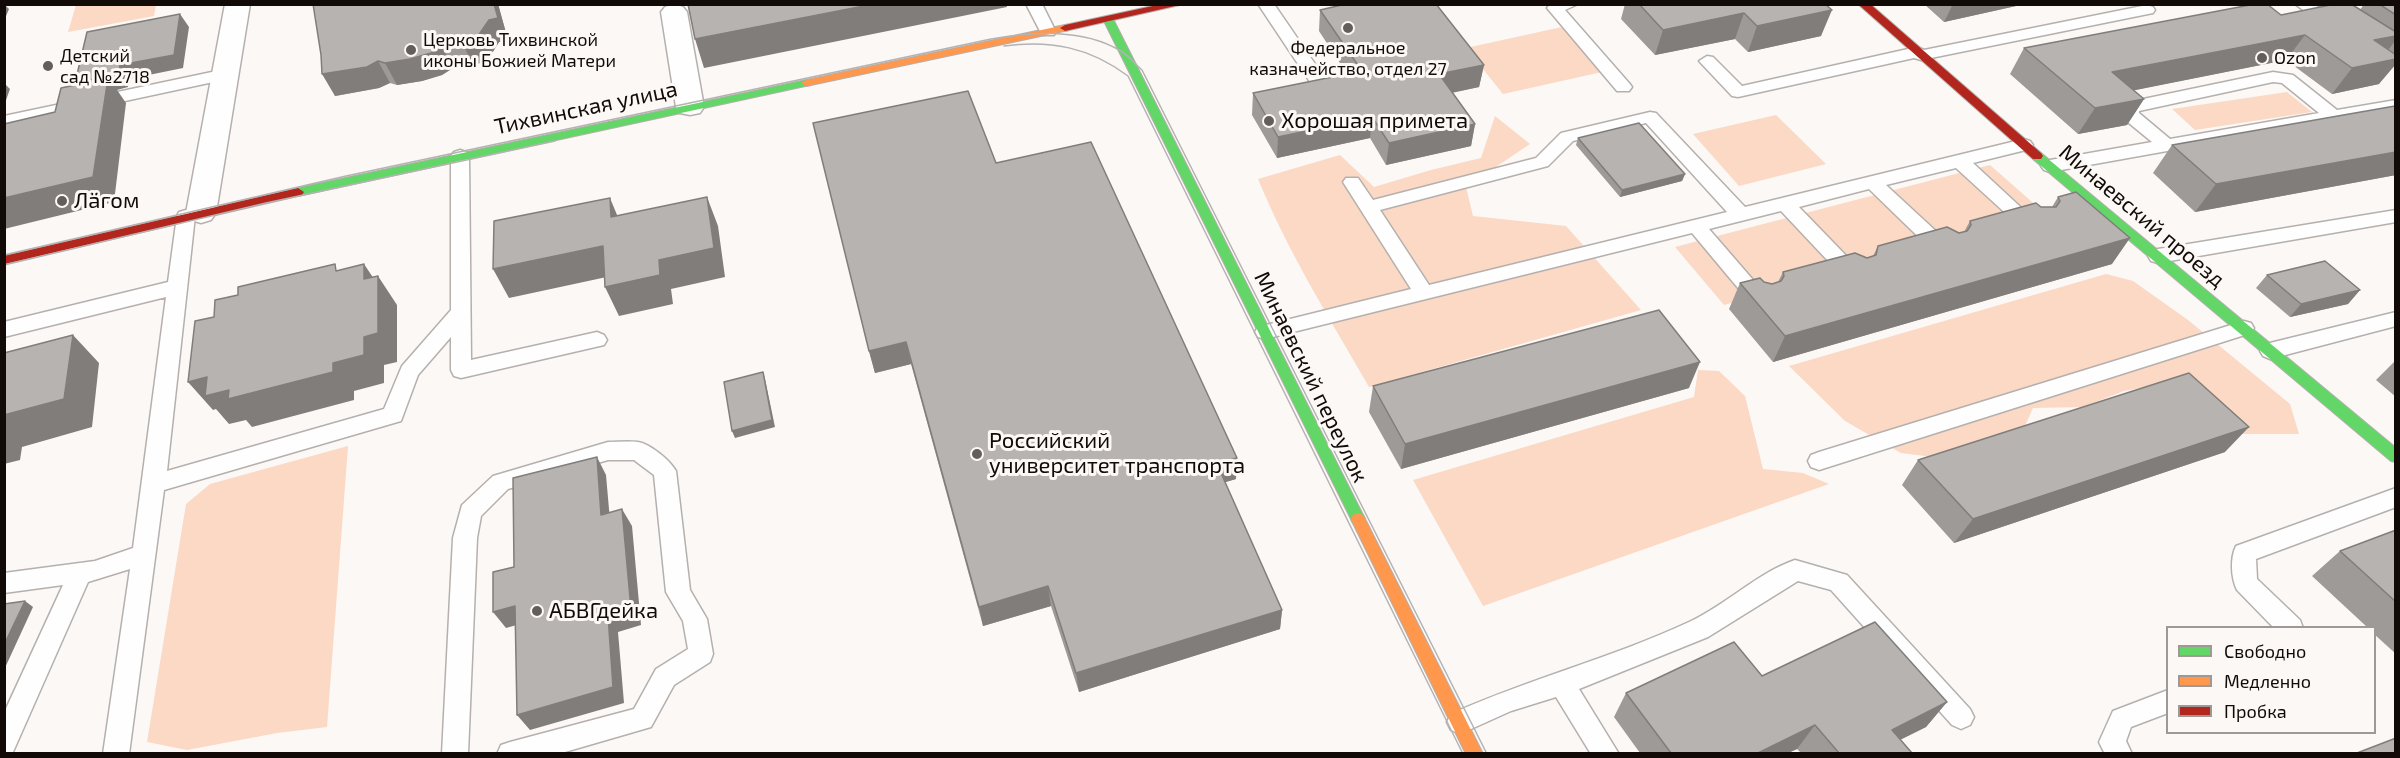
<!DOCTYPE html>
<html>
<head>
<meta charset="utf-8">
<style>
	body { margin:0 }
	#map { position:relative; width:2400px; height:758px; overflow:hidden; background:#fbf8f6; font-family:"Exo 2",sans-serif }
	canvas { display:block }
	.frame { position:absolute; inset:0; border:6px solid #110a07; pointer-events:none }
	.legend { position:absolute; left:2166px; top:626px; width:210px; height:108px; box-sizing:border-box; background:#fcf8f5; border:2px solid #9e9996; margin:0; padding:8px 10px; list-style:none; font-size:18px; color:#110a07 }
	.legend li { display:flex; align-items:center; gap:12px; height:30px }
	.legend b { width:30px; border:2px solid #9e9996 }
</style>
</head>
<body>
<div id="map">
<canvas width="2400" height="758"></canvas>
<div class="frame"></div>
<ul class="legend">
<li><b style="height:8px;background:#63d668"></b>Свободно</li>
<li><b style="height:8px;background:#ff974d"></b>Медленно</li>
<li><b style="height:8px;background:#b3261e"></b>Пробка</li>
</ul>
</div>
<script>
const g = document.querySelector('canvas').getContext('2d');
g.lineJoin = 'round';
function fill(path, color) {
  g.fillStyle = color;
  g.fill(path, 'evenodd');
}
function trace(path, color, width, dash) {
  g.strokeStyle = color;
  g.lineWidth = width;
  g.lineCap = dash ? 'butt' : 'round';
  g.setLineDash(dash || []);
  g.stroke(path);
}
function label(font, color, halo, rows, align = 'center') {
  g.font = font + ' "Exo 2",sans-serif';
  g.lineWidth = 6;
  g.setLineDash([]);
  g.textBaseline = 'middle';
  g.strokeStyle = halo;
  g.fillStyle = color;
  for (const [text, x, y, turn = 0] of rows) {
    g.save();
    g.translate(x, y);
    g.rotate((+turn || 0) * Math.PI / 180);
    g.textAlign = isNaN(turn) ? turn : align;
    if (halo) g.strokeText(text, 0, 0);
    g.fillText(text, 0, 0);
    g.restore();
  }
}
const green = new Path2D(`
	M76 5V4L156 5 154 16 68 32Z
	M1562 27 1602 72 1503 94 1466 48Z
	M2287 92 2312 112 2195 130 2172 109Z
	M1776 115 1826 164 1739 186 1693 134Z
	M1495 116 1530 144 1466 187 1473 216 1566 226 1641 310 1369 387C1330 319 1288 252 1258 179L1340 155 1374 187 1431 170 1481 158Z
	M1990 165 2048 216 1724 305 1675 247Z
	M2106 274 2133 281 2188 320 2290 404 2299 434H2231L2157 385 2124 391 2083 407 2033 408 2024 428 1949 459 1901 453 1845 421 1789 366Z
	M1698 370 1719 371 1745 396 1763 469 1803 473 1829 484 1483 606 1413 480 1694 397Z
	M348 446 327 727 277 733 187 750 147 742 186 504 210 484Z`);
const lane = new Path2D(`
	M1026 4H1042L1056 32 1054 35H1042Z
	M1258 4H1274L1335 93 1332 97H1320Z
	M1578 4 1565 10 1629 83 1632 87 1629 91H1617L1547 8 1550 4Z
	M2295 4H2314L2340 24 2332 29 2326 27Z
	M2147 5 2153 7 2155 10 2153 13 1921 60 1914 58 1738 97 1732 96 1699 61 1707 56 1713 57 1742 86 1917 47 1924 50Z
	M226 69 232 70 234 74 232 78 4 127V116Z
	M2273 72 2293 75 2337 110 2396 100V110L2050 172 2044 170 2041 166 2044 162 2050 160 2152 142 2124 119 2121 115 2124 103ZM2273 82 2282 83 2319 113 2170 139 2139 113V111Z
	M1650 112 1656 113 1745 207 2024 139 2030 141 2033 145 2030 149 1973 163 2041 226 2039 231 2032 232 2025 231 1956 168 1886 185 1951 245 1954 250 1951 255 1944 257 1937 255 1869 189 1799 207 1860 270 1863 275 1860 280 1853 282 1846 280 1781 211 1709 229 1767 296 1770 301 1767 306 1760 308 1753 306 1692 233 1265 339 1258 337 1255 332 1258 327 1411 289 1343 182 1346 178H1358L1373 200 1536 158 1561 133ZM1646 123 1727 212 1429 285 1380 210 1548 166 1573 141Z
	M460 150 466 152 469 156 471 360 597 332 604 335 607 340 604 345 461 378 454 376 451 370V337L418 375 401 421 164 490 129 754H103L130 569 88 582 13 752 4 754V713L63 585 4 593V573L95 561 133 548 166 297 4 337V322L168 282 177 216 179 212 186 210 193 212 195 216 167 471 384 409 402 366 451 310V156L454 152Z
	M2396 210V222L2158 263 2151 261 2148 256 2151 251 2158 249Z
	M2396 312V326L2270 359 2263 356 2260 351 2263 346 2270 343Z
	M2244 321 2251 323 2254 328 2251 333 1819 470 1811 467 1808 461 1811 455 1819 452Z
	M608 442C618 442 628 441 638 442 650 444 670 460 676 471L690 590 707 619 713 654 710 662 674 685 651 727 558 754H497L501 745 510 742 634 709 656 669 688 649 683 621 666 592 654 475 634 460H608L508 489 481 516 477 538 468 754H442L453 538 462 505 493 476Z
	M2396 488V507L2256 559 2257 579 2300 620 2303 628H2274L2237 590C2231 578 2230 558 2236 546Z
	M1795 560 1847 575 1970 709 1974 717 1970 725 1961 729 1952 725 1831 590 1798 581 1708 637 1579 689 1619 754H1591L1556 697 1511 711 1460 734 1451 730 1447 722 1451 714C1528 679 1612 658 1689 622 1726 605 1757 573 1795 560Z
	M2168 690V713L2131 727 2126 741 2132 754H2105L2099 742 2113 711Z`);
const street = new Path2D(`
	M225 4H250L216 213 211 220 201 223 191 220 186 213Z
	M674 4 683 7 687 12 704 107 700 113 690 115 680 113 676 107 661 12 665 7Z`);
const fast = new Path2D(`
	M1108 16 1113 19 1365 519 1363 523 1358 525 1353 523 1351 519 1103 19Z
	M806 80 811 83 810 85 298 196 292 192 298 188Z
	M2037 152 2041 153 2396 448V462L2391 461 2033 159 2031 156Z`);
const slow = new Path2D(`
	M1065 25 1069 26V30L806 86 801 83 806 80Z
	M1358 513 1363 515 1483 754H1466L1351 519 1353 515Z`);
const jam = new Path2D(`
	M1162 4H1184L1065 31 1060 28 1065 25Z
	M1858 4H1870L2041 153 2043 156 2041 159H2033Z
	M298 188 304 192 302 195 4 264V256Z`);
const tram = new Path2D(`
	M1004 46C1051 40 1089 47 1128 76L1463 754
	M4 255 346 176 991 39C1034 32 1082 28 1121 51 1129 56 1135 64 1142 70L1487 754
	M4 265 266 203 555 141`);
const wall = new Path2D(`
	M313 4H498L508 40 499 42 489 58 474 66 453 68 442 75 422 81 397 85 390 83 379 88 335 96 321 55Z
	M1625 4H1825L1821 36 1748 52 1735 39 1655 55 1621 19Z
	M1924 4H2025L1944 22Z
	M2364 4H2396V55L2379 84 2332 94 2286 60 2134 90 2144 99 2127 125 2078 134 2010 74 2024 48 2360 10Z
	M1320 10 1484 65 1479 87 1452 93 1475 124 1471 146 1386 165 1370 138 1277 158 1252 115 1253 93 1347 74 1319 31Z
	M2396 107V175L2195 212 2153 173 2172 145Z
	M1578 138 1685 174 1682 181 1620 197 1576 145Z
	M996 163 1236 479 1225 482 1282 610 1280 629 1079 692 1051 606 983 626 911 364 875 373 869 351Z
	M2058 197 2112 264 1773 362 1729 309 1740 283 1764 282 1772 284 1778 282 1783 272 1867 258 1873 256 1878 246 1964 232 1970 221 2041 207H2052Z
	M2267 275 2360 290 2348 304 2290 317 2256 288Z
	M2396 360V397L2376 380Z
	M1373 386 1689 388 1401 469 1369 412Z
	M2225 452 1954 543 1902 485 1918 460Z
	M2396 530V654L2374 634V627H2367L2312 576 2340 551Z
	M1762 676 1947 702 1926 727 1900 740 1912 753H1801L1797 749 1788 753H1640L1614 717 1626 693Z`);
const shadedWall = new Path2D(`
	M4 4 9 9 4 21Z
	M494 4H498L508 40 499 42 489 58 474 66 463 45Z
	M874 4H1006L1007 7 704 68 695 39Z
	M1953 4H2025L1944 22Z
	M1832 10 1821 36 1748 52 1757 26Z
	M1744 13 1735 39 1655 55 1663 30Z
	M180 14 189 27 183 68 129 79 128 87 117 90 126 103 114 202 4 229V198L85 97 75 83 120 65Z
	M2305 35 2286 60 2096 98 2112 72Z
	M2396 36V40L2379 61 2374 40Z
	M442 47 453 68 442 75 422 81 397 85 385 63Z
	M2396 59V64L2379 84 2332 94 2352 68Z
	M378 61 390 83 379 88 335 96 322 74Z
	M1484 65 1479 87 1435 96 1439 74Z
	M4 83 10 89 4 106Z
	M2144 99 2127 125 2078 134 2095 108Z
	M1372 117 1370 138 1277 158 1278 137Z
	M1475 124 1471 146 1386 165 1389 143Z
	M2396 152V175L2195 212 2216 184Z
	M1685 174 1682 181 1620 197 1622 190Z
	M707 197 718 226 725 277 671 289 673 304 619 316 605 287 659 260Z
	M610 198 622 227 611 217Z
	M2130 238 2112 264 1773 362 1785 336Z
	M603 246 616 275 509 298 493 269Z
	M364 264 378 285V276L397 305V362L384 365V383L354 391V400L252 427 246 420 229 424 216 409 213 410 188 382 207 377 229 390 333 363 364 279Z
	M2360 290 2348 304 2290 317 2301 304Z
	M73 335 99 363 92 427 22 447 20 460 4 464V415Z
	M906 342 911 364 875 373 869 351Z
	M1700 362 1689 388 1401 469 1405 444Z
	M763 372 765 379 775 427 735 438 732 431Z
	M2249 427 2225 452 1954 543 1973 519Z
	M597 457 606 475 611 532 601 515Z
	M1237 458 1236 479 1216 485 1217 464Z
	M622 509 632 526 641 625 618 632 624 703 530 730 517 715 608 615Z
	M1048 586 1051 606 983 626 979 607Z
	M25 601 33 607 4 670V645Z
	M515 606 527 622 506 628 493 612Z
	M1282 610 1280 629 1079 692 1076 673Z
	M1947 702 1926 727 1873 753 1892 730Z
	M1815 725 1797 749 1788 753H1758Z`);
const building = new Path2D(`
	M313 4H494L498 18 489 20 478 36 463 45 442 47 431 53 410 59 385 63 378 61 367 67 322 74 321 55Z
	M688 4H874L695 39Z
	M1346 4H1436L1484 65 1439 74 1475 124 1389 143 1372 117 1278 137 1253 93 1362 71 1320 10Z
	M1639 4H1825L1832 10 1757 26 1744 13 1663 30Z
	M2255 4H2267L2281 15 2335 4H2351L2396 32V36L2374 40 2396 55V59L2352 68 2305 35 2112 72 2144 99 2095 108 2024 48Z
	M2379 4H2396V15Z
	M180 14 174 55 120 65 119 74 75 83 87 32Z
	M108 78 93 177 4 198V124L55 112 61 88Z
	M968 91 996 163 1091 142 1237 458 1217 464 1282 610 1076 673 1048 586 979 607 906 342 869 351 813 123Z
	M2395 106 2396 152 2216 184 2172 145Z
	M1639 123 1685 174 1622 190 1578 138Z
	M2076 192 2130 238 1785 336 1740 283 1760 278 1764 282 1772 284 1781 281 1784 276 1783 272 1855 253 1867 258 1876 255 1878 246 1947 227 1959 233 1967 231 1971 225 1970 221 2036 203 2041 207H2056L2060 201 2058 197Z
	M707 197 714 248 659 260 660 275 605 287 603 246 493 269 494 221 610 198 611 217Z
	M2325 261 2360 290 2301 304 2267 275Z
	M335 264 336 271 364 264V279L378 276V333L364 337V355L333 363V372L228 399 229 390 205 396 207 377 188 382 195 321 214 317 215 300 238 295V287Z
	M1659 310 1700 362 1405 444 1373 386Z
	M73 335 64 399 4 415V353Z
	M763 372 772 420 732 431 724 382Z
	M2189 373 2249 427 1973 519 1918 460Z
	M597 457 601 515 622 509 631 609 608 615 613 687 517 715 515 606 493 612V572L514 567 513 478Z
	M2396 530V602L2340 551Z
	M25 601 4 645V604Z
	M1875 622 1947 702 1892 730 1912 753H1839L1815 725 1758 753H1671L1626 693 1734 642 1762 676Z
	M2396 738V753H2357Z`);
const markers = [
	[1348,28,6,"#635d5b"],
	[411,50,6,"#635d5b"],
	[2262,58,6,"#635d5b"],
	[48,66,6,"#635d5b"],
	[1269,121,6,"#635d5b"],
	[62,201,6,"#635d5b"],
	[977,454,6,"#635d5b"],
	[537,611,6,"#635d5b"]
];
const farPoinames = [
	["Церковь Тихвинской",423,40],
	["иконы Божией Матери",423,61],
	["Федеральное",1348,48,"center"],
	["казначейство, отдел 27",1348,69,"center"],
	["Детский",60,56],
	["сад №2718",60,77],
	["Ozon",2274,58]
];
const streetNames = [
	["Тихвинская улица",586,108,-12],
	["Минаевский проезд",2142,216,40],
	["Минаевский переулок",1311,377,64]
];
const poiNames = [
	["Хорошая примета",1281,121],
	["Лäгом",74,201],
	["Российский",989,441],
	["университет транспорта",989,466],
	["АБВГдейка",549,611]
];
fill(green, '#fbd9c4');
trace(lane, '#b5b0ad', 3);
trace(street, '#b5b0ad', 3);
trace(fast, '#b5b0ad', 2);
trace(slow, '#b5b0ad', 2);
trace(jam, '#b5b0ad', 2);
fill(lane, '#fefefe');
fill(street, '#fefefe');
fill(fast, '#63d668');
fill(slow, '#ff974d');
fill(jam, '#b3261e');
trace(tram, '#b4b3b2', 1.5);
fill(wall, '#9d9a97');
fill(shadedWall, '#807d7b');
fill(building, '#b7b3b0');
trace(building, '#807d7b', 1.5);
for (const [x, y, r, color] of markers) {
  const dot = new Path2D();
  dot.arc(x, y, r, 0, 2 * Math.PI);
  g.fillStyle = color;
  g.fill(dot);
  trace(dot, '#fcf8f5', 2);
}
label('18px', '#110a07', '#fcf8f5', farPoinames, 'left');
label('22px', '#110a07', '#fcf8f5', streetNames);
label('22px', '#110a07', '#fcf8f5', poiNames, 'left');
</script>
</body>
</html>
